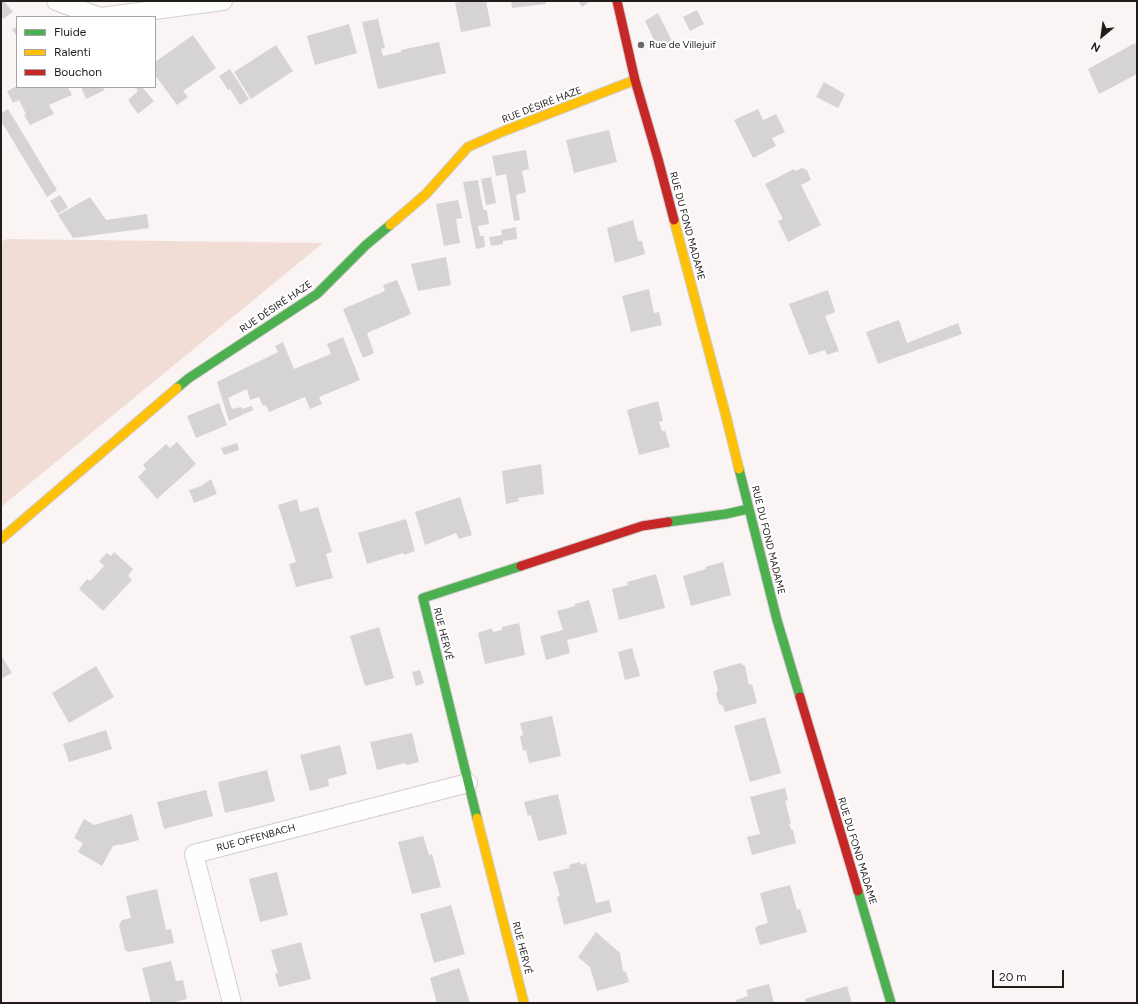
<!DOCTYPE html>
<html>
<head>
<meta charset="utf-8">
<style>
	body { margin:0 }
	#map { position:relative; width:1138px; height:1004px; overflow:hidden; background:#faf5f4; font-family:Figtree,sans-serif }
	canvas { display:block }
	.frame { position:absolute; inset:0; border:2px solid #201d1b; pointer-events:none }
	.legend { position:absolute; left:16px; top:16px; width:140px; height:72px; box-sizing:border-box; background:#fff; border:1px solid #a6a5a4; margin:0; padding:5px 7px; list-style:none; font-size:12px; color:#201d1b }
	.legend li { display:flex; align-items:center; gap:8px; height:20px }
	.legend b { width:20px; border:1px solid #a6a5a4 }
	.north { position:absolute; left:1082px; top:16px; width:40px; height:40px; -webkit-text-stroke:3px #fff; paint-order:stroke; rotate:209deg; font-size:11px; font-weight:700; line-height:16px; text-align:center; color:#201d1b }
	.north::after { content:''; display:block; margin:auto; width:14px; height:18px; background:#201d1b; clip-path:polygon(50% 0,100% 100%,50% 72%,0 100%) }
	.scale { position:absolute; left:992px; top:970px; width:72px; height:18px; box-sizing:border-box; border:2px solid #201d1b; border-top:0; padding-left:5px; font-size:12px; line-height:14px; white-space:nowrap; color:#201d1b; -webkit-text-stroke:3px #fff; paint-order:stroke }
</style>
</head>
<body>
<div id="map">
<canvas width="1138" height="1004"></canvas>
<div class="frame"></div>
<ul class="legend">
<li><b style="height:5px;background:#4caf50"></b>Fluide</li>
<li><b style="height:5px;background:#ffc107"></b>Ralenti</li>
<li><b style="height:5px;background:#c62828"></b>Bouchon</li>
</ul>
<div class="north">N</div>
<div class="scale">20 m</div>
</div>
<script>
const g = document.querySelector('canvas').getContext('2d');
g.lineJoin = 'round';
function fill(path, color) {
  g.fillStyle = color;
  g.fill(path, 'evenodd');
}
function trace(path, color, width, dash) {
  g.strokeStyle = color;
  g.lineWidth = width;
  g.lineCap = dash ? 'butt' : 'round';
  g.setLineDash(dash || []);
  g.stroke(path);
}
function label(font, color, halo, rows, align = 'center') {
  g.font = font + ' Figtree,sans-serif';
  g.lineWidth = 4;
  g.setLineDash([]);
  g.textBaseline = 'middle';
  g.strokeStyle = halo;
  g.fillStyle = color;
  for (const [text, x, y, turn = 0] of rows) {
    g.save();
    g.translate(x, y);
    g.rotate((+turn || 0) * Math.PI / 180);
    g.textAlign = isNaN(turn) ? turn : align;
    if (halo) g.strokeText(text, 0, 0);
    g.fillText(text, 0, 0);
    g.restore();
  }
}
const green = new Path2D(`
	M7 239 323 243 1 507V242Z`);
const building = new Path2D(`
	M1 1H4L13 12 3 19 1 17Z
	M464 1H486L491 26 461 32 455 3Z
	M511 1H545L546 4 512 8Z
	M578 1H590L582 7Z
	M697 10 704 24 690 31 683 17Z
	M658 13 672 41 658 48 645 21Z
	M378 19 385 48 381 49 383 56 401 52V50L439 42 446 73 378 89 362 22Z
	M349 24 357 53 315 65 307 36Z
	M17 26V36L12 30Z
	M193 35 216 68 183 91 188 97 177 105 155 75V62Z
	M1135 43 1137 48V74L1099 94 1088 69Z
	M276 45 293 71 251 99 234 72Z
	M230 69 249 99 240 105 230 89 228 90 219 76Z
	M824 82 845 94 838 108 816 97Z
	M17 86V87H68L72 95 49 105 54 114 30 125 24 115 26 114 19 100 13 103 7 91Z
	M81 87H102L105 90 86 99Z
	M135 87H142L154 101 138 114 128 100 138 91Z
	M8 109 57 190 47 197 1 121V113Z
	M758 109 763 120 776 114 785 132 772 138 776 146 753 158 734 120Z
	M609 130 617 162 574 173 566 140Z
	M526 150 529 169 522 171 526 192 516 195 520 220 514 221 506 174 496 176 492 156Z
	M802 168 807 170 811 180 801 185 821 225 788 242 778 221 783 219 765 184 794 169 795 171Z
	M491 177 496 203 486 205 481 179Z
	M478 180 483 209 487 211 489 224 478 226 480 236H484L485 247 476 249 463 182Z
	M60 195 68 207 58 214 50 201Z
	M90 197 106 220 147 214 149 228 73 238 58 215Z
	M458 200 462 218 456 219 460 243 444 246 436 204Z
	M633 220 638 241H642L645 254 615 263 607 228Z
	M516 227 517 239 503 241V244L491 246 489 237 502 235 501 230Z
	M446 257 451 285 418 291 411 264Z
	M397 280 411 314 367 333 374 353 363 358 343 309 385 291 383 285Z
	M649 289 654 313 659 312 662 325 631 332 622 296Z
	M828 290 835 312 825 316 839 351 827 355 825 350 809 355 789 304Z
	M899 320 907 343 958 323 962 334 878 364 866 332Z
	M343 337 360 380 319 397 322 404 310 409 305 397 269 412 266 405 263 406 259 397 250 400 247 389 228 398 232 409 241 407 242 409 252 406 253 410 229 421 217 382 278 352 275 346 283 342 294 369 331 354 327 344Z
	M658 401 663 421 659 422 662 431H665L670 447 639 455 627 410Z
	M219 403 227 425 196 438 187 416Z
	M177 442 196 464 157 499 138 477 146 469 143 465 166 444 170 448Z
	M237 443 239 450 224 455 221 448Z
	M541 464 544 494 518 498 519 501 506 504 502 471Z
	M211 479 217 494 194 503 189 490 201 486Z
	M460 497 472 535 459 539 456 533 425 545 415 512Z
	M297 499 300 512 318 507 332 552 326 554 333 578 296 587 289 564 296 562 278 505Z
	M406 519 415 551 404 555 403 553 367 564 358 533Z
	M114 552 133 569 128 576 132 580 103 611 79 589 87 579 90 581 104 566 99 561 107 553 111 556Z
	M723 562 731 595 691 606 683 576 706 569 705 567Z
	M656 574 665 608 619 620 612 589 628 585 627 582Z
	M589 600 598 632 567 640 570 653 546 660 540 636 563 630 557 611 575 606V604Z
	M519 623 525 655 485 664 478 633 492 628 493 632 502 630V627Z
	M379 627 394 678 365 686 350 636Z
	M632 648 640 676 625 680 618 652Z
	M1 655 12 673 1 679Z
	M740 663 745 666 749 685 752 684 757 703 725 712 723 706 719 704 716 693 718 690 713 671Z
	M96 666 114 697 69 723 52 693Z
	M420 670 424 683 416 686 412 672Z
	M552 716 561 756 529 763 526 750 523 751 520 736 523 735 520 723Z
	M765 717 781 773 750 782 734 726Z
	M106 730 112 749 69 762 63 744Z
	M412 733 419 762 407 765 405 763 377 770 370 742Z
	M340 745 347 774 328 779 329 786 310 791 300 755Z
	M267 770 275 801 225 813 218 782Z
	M785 788 788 800 785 801 791 823 789 824 791 829 793 830 796 843 752 855 747 837 760 834 750 797Z
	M206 790 213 816 164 829 157 802Z
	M558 794 567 834 538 841 531 815 528 816 524 802Z
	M132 814 139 840 120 845V844L113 846 102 866 78 852 83 843 74 838 84 819 94 825Z
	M423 836 429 855 432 854 441 887 412 894 398 842Z
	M580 862 581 865 586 863 596 903 609 900 612 912 564 925 557 897 560 896 553 872 570 868 569 865Z
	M277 872 288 915 260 922 249 879Z
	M790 885 797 910 800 909 807 932 760 945 755 929 757 926 768 923 760 893Z
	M157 889 166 930 171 929 174 943 129 952 125 950 119 925 122 920 131 918 126 896Z
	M451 905 465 954 434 963 420 914Z
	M596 932 620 953 623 971 626 972 629 982 597 991 590 967 578 957Z
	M301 942 311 979 279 987 275 974 278 973 271 950Z
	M171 961 176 981 183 980 187 999 171 1003H151L142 968Z
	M459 968 470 1003H437L430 978Z
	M769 984 774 1003H737L736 1000 748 996 746 990Z
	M847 986 852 1003H806L805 999Z`);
const street = new Path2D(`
	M56 1 100 17
	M101 17 223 1
	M232 1003 194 854 468 783`);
const fast = new Path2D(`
	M177 388 189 378 317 294 366 245 390 225
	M739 469 777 620 800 697
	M668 522 726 514 748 509
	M477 818 423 598 521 566
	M858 891 891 1003`);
const slow = new Path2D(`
	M674 220 726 416 739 469
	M390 225 426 194 468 147 504 131 635 80
	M1 539 177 388
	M477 818 524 1003`);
const jam = new Path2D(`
	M617 1 635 80 658 159 674 220
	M521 566 642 526 668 522
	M800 697 858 891`);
const markers = [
	[641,45,4,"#6c6967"]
];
const poiNames = [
	["Rue de Villejuif",649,45]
];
const streetNames = [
	["RUE DÉSIRÉ HAZE",542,105,-21],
	["RUE DU FOND MADAME",687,226,75],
	["RUE DÉSIRÉ HAZE",276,307,-34],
	["RUE DU FOND MADAME",768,540,76],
	["RUE HERVÉ",443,634,76],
	["RUE OFFENBACH",256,838,-15],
	["RUE DU FOND MADAME",857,851,73],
	["RUE HERVÉ",522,948,76]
];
fill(green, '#f1ddd5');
fill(building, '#d5d3d4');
trace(street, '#d2cecd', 20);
trace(fast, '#d2cecd', 11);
trace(slow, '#d2cecd', 11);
trace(jam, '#d2cecd', 11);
trace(street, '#fefefd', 18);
trace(fast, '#4caf50', 9);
trace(slow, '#ffc107', 9);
trace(jam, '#c62828', 9);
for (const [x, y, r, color] of markers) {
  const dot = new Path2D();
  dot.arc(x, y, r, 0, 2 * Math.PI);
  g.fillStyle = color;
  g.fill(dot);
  trace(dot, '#fff', 1.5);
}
label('10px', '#201d1b', '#fff', poiNames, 'left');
label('10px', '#201d1b', '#fff', streetNames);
</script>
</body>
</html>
